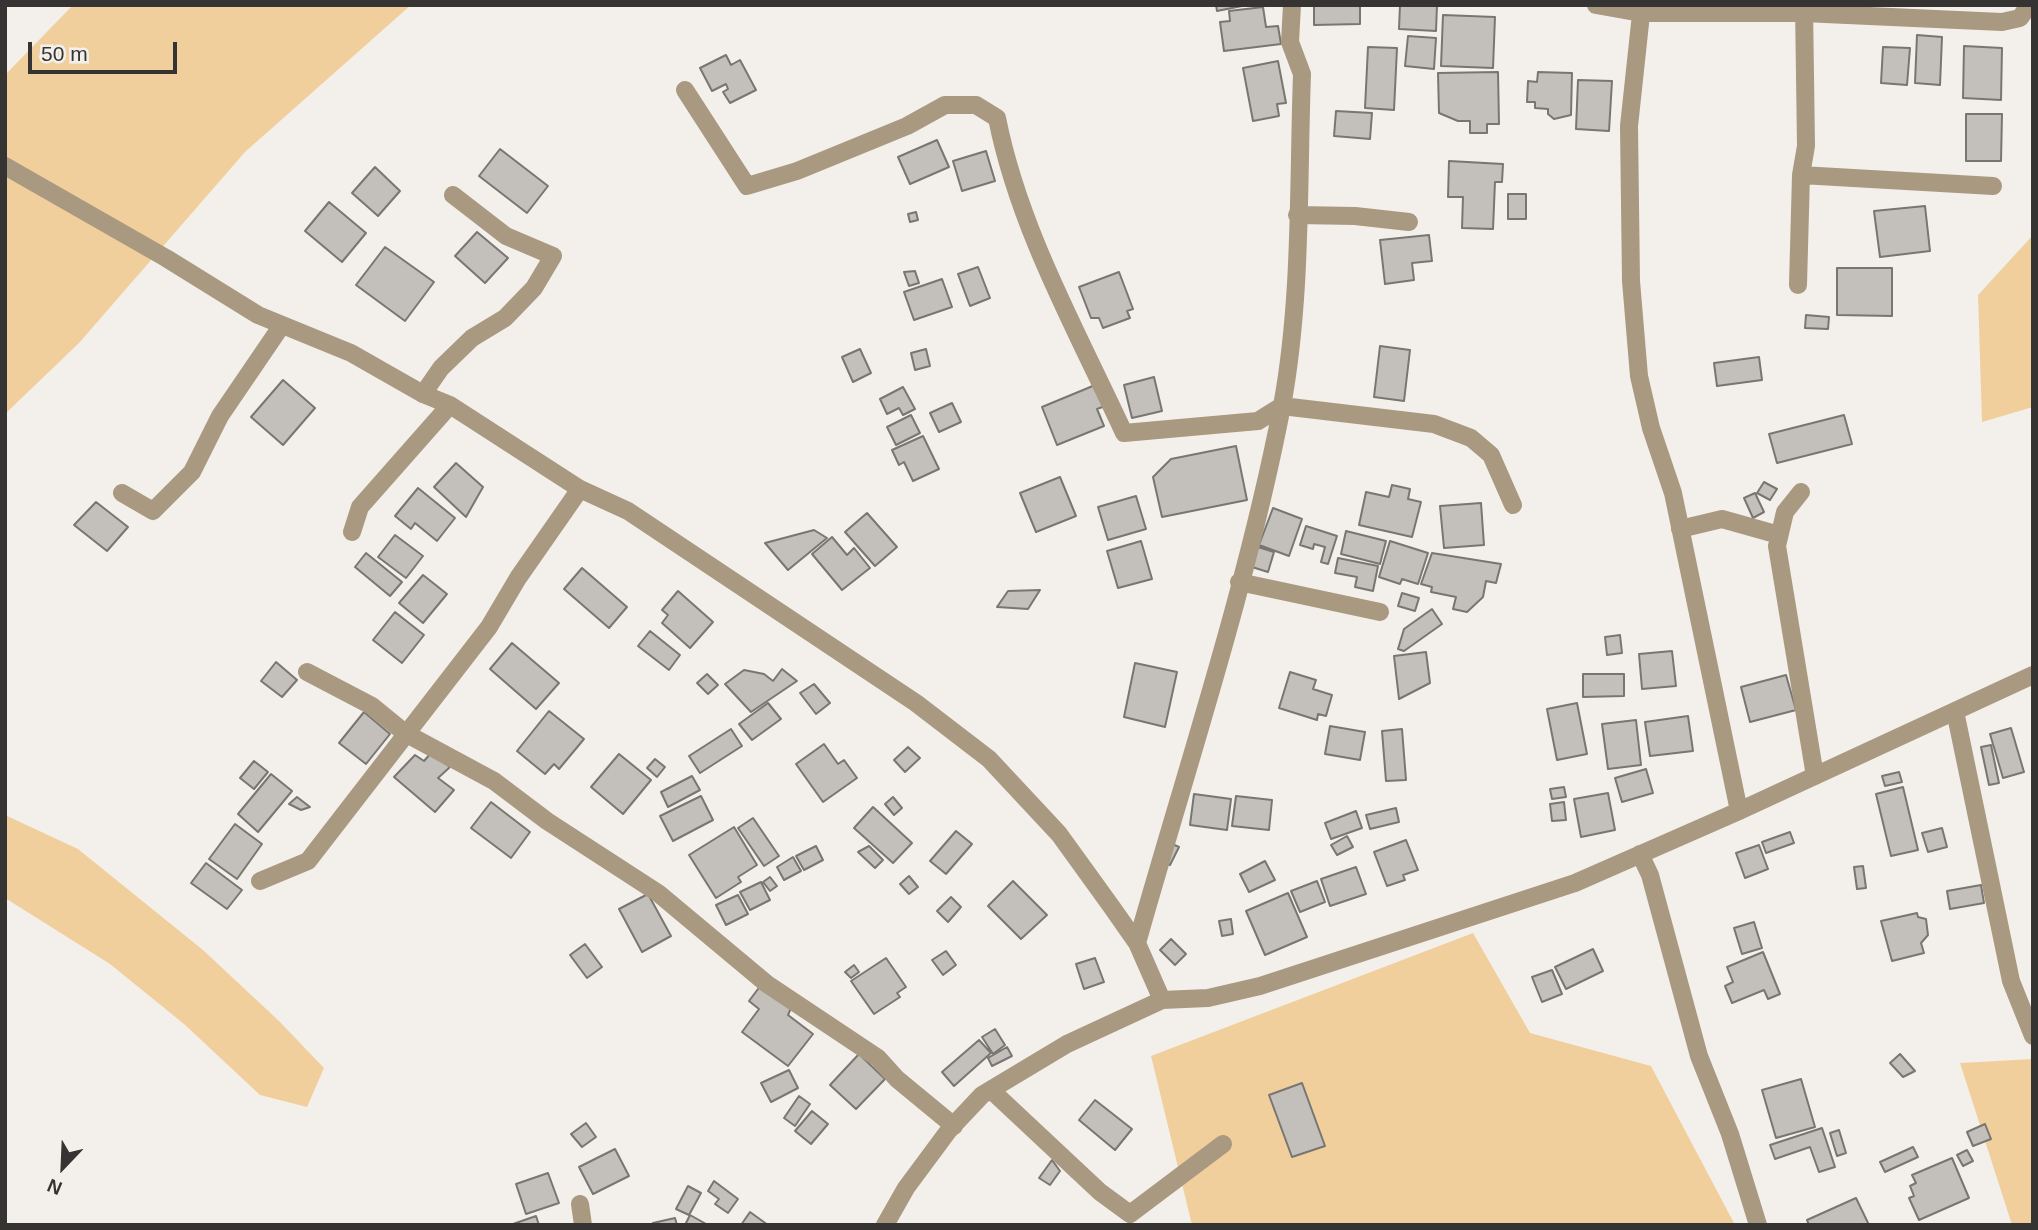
<!DOCTYPE html>
<html>
<head>
<meta charset="utf-8">
<style>
	body { margin:0 }
	#map { position:relative; width:2038px; height:1230px; overflow:hidden; background:#f3f0eb; font-family:Arial,sans-serif }
	canvas { display:block }
	.frame { position:absolute; inset:0; border:7px solid #353432; pointer-events:none }
	.north { position:absolute; left:28px; top:1132px; width:70px; height:70px; -webkit-text-stroke:5px #f3f0eb; paint-order:stroke; rotate:203deg; font-size:19px; font-weight:700; line-height:28px; text-align:center; color:#353432 }
	.north::after { content:''; display:block; margin:auto; width:24px; height:32px; background:#353432; clip-path:polygon(50% 0,100% 100%,50% 72%,0 100%) }
	.scale { position:absolute; left:28px; top:42px; width:149px; height:32px; box-sizing:border-box; border:4px solid #353432; border-top:0; padding-left:9px; font-size:21px; line-height:24px; white-space:nowrap; color:#353432; -webkit-text-stroke:5px #f3f0eb; paint-order:stroke }
</style>
</head>
<body>
<div id="map">
<canvas width="2038" height="1230"></canvas>
<div class="frame"></div>
<div class="north">N</div>
<div class="scale">50 m</div>
</div>
<script>
const g = document.querySelector('canvas').getContext('2d');
g.lineJoin = 'round';
function fill(path, color) {
  g.fillStyle = color;
  g.fill(path, 'evenodd');
}
function trace(path, color, width, dash) {
  g.strokeStyle = color;
  g.lineWidth = width;
  g.lineCap = dash ? 'butt' : 'round';
  g.setLineDash(dash || []);
  g.stroke(path);
}
const green = new Path2D(`
	M73 5H411L245 152 79 343 5 414V75Z
	M2033 235V407L1982 422 1978 295Z
	M5 815 78 849 203 950 279 1021 324 1068 307 1107 260 1095 184 1024 110 964 5 898Z
	M1473 933 1530 1033 1651 1066 1735 1225H1192L1151 1056Z
	M2033 1059V1225H2012L1960 1063Z`);
const building = new Path2D(`
	M1216 5H1247L1217 11Z
	M1314 5H1360V24L1314 25Z
	M1400 5H1437L1436 31 1399 29Z
	M1263 7 1266 27 1278 26 1281 44 1224 51 1220 22 1230 21 1229 11Z
	M1443 15 1495 17 1493 68 1441 66Z
	M1917 35 1942 37 1940 85 1915 83Z
	M1408 36 1436 38 1434 69 1405 66Z
	M1964 46 2002 48 2001 100 1963 98Z
	M1368 47 1397 48 1394 110 1365 108Z
	M1883 47 1910 48 1907 85 1881 83Z
	M726 55 731 65 740 60 756 90 730 103 723 92 728 89 726 84 712 91 700 68Z
	M1278 61 1286 103 1277 104 1279 116 1253 121 1243 68Z
	M1498 72 1499 124H1487V133H1470V121H1458L1439 113 1438 73Z
	M1538 72 1572 73 1571 115 1554 119 1548 114V109L1535 108V102H1527L1528 81 1537 82Z
	M1578 80 1612 81 1609 131 1576 129Z
	M1336 111 1372 113 1370 139 1334 136Z
	M1966 114H2002L2001 161H1966Z
	M937 140 949 167 910 184 898 157Z
	M500 149 548 186 527 213 479 176Z
	M986 151 995 181 962 191 953 161Z
	M1449 161 1503 164 1502 182H1495L1493 229 1462 228 1463 197H1448Z
	M375 167 400 191 378 216 352 193Z
	M1508 194H1526V219H1508Z
	M329 202 366 233 342 262 305 231Z
	M1925 206 1930 251 1880 257 1874 211Z
	M916 212 918 220 910 222 908 214Z
	M477 232 508 258 485 283 455 256Z
	M1429 235 1432 261 1412 263 1414 280 1385 284 1380 240Z
	M385 247 434 282 405 321 356 285Z
	M978 267 990 298 970 306 958 274Z
	M1837 268H1892V316L1837 315Z
	M915 271 919 283 909 286 904 272Z
	M1119 272 1133 309 1127 311 1130 318 1103 328 1099 318H1091L1079 287Z
	M942 279 952 307 914 320 904 292Z
	M1806 315 1829 317 1828 329 1805 328Z
	M1380 346 1410 350 1404 401 1374 397Z
	M860 349 871 373 853 382 842 357Z
	M926 349 930 366 915 370 911 353Z
	M1759 357 1762 380 1717 386 1714 363Z
	M1154 377 1162 411 1132 418 1124 385Z
	M283 380 315 408 283 445 251 417Z
	M1100 383 1108 405 1097 409 1104 426 1057 445 1042 407Z
	M903 387 915 409 903 415 899 408 887 414 880 399Z
	M952 403 961 422 939 432 930 413Z
	M911 415 920 433 896 445 887 427Z
	M1844 415 1852 444 1777 463 1769 434Z
	M923 436 939 469 913 481 904 462 899 465 892 450Z
	M1236 446 1247 500 1162 517 1153 477 1171 459Z
	M456 463 483 487 466 517 434 487Z
	M1060 477 1076 516 1036 532 1020 493Z
	M1764 482 1777 489 1770 500 1757 493Z
	M1392 485 1410 489 1408 499 1421 502 1412 537 1359 525 1366 492 1389 497Z
	M418 488 455 518 437 541 415 523 411 529 395 516Z
	M1755 493 1764 512 1753 518 1744 498Z
	M1136 496 1146 529 1108 540 1098 507Z
	M96 502 128 527 107 551 74 525Z
	M1481 503 1484 545 1444 548 1440 506Z
	M1273 508 1302 519 1289 556 1259 545Z
	M867 513 897 547 875 566 845 532Z
	M1306 526 1337 536 1328 564 1321 562 1325 547 1314 544 1313 549 1300 545Z
	M814 530 827 538 788 570 765 543Z
	M1346 531 1386 541 1380 564 1341 554Z
	M395 535 423 556 406 578 378 557Z
	M832 537 847 555 854 548 870 568 842 590 812 554Z
	M1141 541 1152 579 1118 588 1107 551Z
	M1390 541 1428 553 1418 584 1402 579 1400 584 1379 577Z
	M1258 547 1274 552 1268 572 1252 567Z
	M366 553 402 582 390 596 355 567Z
	M1432 553 1501 564 1496 583 1486 581 1483 597 1467 612 1453 609 1456 597 1431 592 1432 587 1421 584Z
	M1338 558 1378 566 1373 591 1355 587 1357 577 1335 573Z
	M582 568 627 607 609 628 564 589Z
	M423 575 447 594 423 623 399 603Z
	M1040 590 1028 609 997 607 1008 591Z
	M678 591 713 622 690 648 662 623 668 615 662 610Z
	M1402 593 1419 598 1415 611 1398 606Z
	M1432 609 1442 624 1404 651 1398 649 1404 629Z
	M395 612 424 635 402 663 373 640Z
	M650 631 680 655 669 670 638 646Z
	M1620 635 1622 653 1607 655 1605 637Z
	M512 643 559 683 536 709 490 669Z
	M1672 651 1676 686 1642 689 1639 654Z
	M1426 652 1430 683 1399 699 1394 656Z
	M276 662 297 680 282 697 261 681Z
	M1135 663 1177 672 1165 727 1124 717Z
	M782 669 797 681 751 712 725 684 744 670 764 674 773 681Z
	M1290 672 1316 680 1313 689 1332 695 1326 716 1318 714 1317 720 1279 708Z
	M707 674 718 685 708 694 697 683Z
	M1583 674H1624V696L1583 697Z
	M1786 675 1796 710 1750 722 1741 687Z
	M814 684 830 703 816 714 800 693Z
	M768 703 781 719 752 740 739 724Z
	M1577 703 1587 754 1557 760 1547 709Z
	M549 711 584 739 559 769 554 764 545 774 517 751Z
	M364 712 390 734 366 764 339 743Z
	M1688 716 1693 751 1650 756 1645 722Z
	M1636 720 1641 765 1608 769 1602 724Z
	M1330 726 1365 732 1360 760 1325 754Z
	M2011 728 2024 772 2003 778 1990 734Z
	M731 729 742 746 700 773 689 756Z
	M1402 729 1406 780 1386 781 1382 731Z
	M824 744 838 764 844 760 857 778 823 802 796 764Z
	M1991 745 1999 783 1989 785 1981 747Z
	M908 747 920 758 905 772 894 760Z
	M431 753 450 767 438 778 454 790 435 812 394 777 415 755 424 761Z
	M619 754 651 780 623 814 591 787Z
	M655 759 665 767 657 777 647 768Z
	M254 761 268 772 254 789 240 778Z
	M1646 769 1653 793 1622 802 1615 778Z
	M1899 772 1902 782 1885 786 1882 776Z
	M271 774 292 791 258 832 238 814Z
	M692 776 700 790 668 807 661 792Z
	M1564 787 1566 797 1552 799 1550 789Z
	M1903 787 1918 850 1891 856 1876 794Z
	M1608 793 1615 830 1581 837 1574 799Z
	M1194 794 1231 799 1227 830 1190 825Z
	M701 796 713 820 673 841 660 816Z
	M1236 796 1272 800 1269 830 1232 826Z
	M297 797 310 807 301 810 289 804Z
	M893 797 902 808 894 815 885 804Z
	M491 802 530 832 511 858 471 828Z
	M1564 802 1566 820 1552 821 1550 804Z
	M873 807 912 843 893 863 854 828Z
	M1396 808 1399 822 1370 829 1366 815Z
	M1356 811 1362 828 1331 839 1325 823Z
	M753 818 779 856 764 866 738 828Z
	M235 824 262 844 237 879 209 859Z
	M734 827 757 865 738 877 741 882 716 898 689 855Z
	M1942 828 1947 847 1928 852 1922 833Z
	M956 831 972 844 946 874 930 861Z
	M1790 832 1794 843 1766 853 1762 842Z
	M1347 836 1353 847 1337 855 1331 845Z
	M1406 840 1418 870 1403 875 1405 880 1387 886 1374 852Z
	M1170 843 1179 847 1170 865 1162 861Z
	M1759 845 1768 869 1745 878 1736 853Z
	M816 846 823 860 804 870 796 856Z
	M869 846 883 860 875 868 858 852Z
	M793 857 801 871 784 880 777 867Z
	M1265 861 1275 880 1249 892 1240 874Z
	M206 863 242 890 227 909 191 883Z
	M1863 866 1866 888 1857 889 1854 867Z
	M1356 867 1366 894 1330 906 1321 879Z
	M909 876 918 887 909 894 900 884Z
	M770 877 777 886 770 891 763 882Z
	M1013 881 1047 915 1021 939 988 906Z
	M1317 881 1325 902 1300 912 1291 891Z
	M761 882 770 900 750 910 740 892Z
	M1981 885 1984 903 1950 909 1947 891Z
	M1288 893 1307 937 1265 955 1246 911Z
	M648 894 671 936 642 952 619 909Z
	M738 895 748 914 726 925 716 905Z
	M951 897 961 907 948 922 937 911Z
	M1917 913 1918 917 1926 919 1928 935 1921 943 1924 953 1892 961 1881 921Z
	M1231 919 1233 934 1222 936 1219 921Z
	M1754 922 1762 948 1742 954 1734 928Z
	M1171 939 1186 954 1175 965 1160 950Z
	M585 944 602 967 587 978 570 955Z
	M1593 949 1603 971 1566 989 1555 967Z
	M946 951 956 965 943 975 932 960Z
	M1763 952 1780 994 1768 999 1764 990 1732 1003 1725 986 1733 982 1727 967Z
	M886 958 906 987 897 993 900 997 874 1014 851 981Z
	M1095 958 1104 982 1084 989 1076 964Z
	M854 965 859 972 851 978 845 972Z
	M1552 970 1562 994 1542 1002 1532 977Z
	M761 985 791 1008 788 1015 813 1034 788 1066 742 1032 759 1009 749 1001Z
	M995 1029 1005 1045 993 1054 982 1037Z
	M979 1040 991 1053 954 1086 942 1072Z
	M1007 1047 1012 1056 992 1066 988 1058Z
	M859 1054 885 1079 856 1109 830 1085Z
	M1900 1054 1915 1071 1903 1077 1890 1063Z
	M789 1070 798 1088 771 1102 761 1083Z
	M1801 1079 1815 1127 1776 1138 1762 1090Z
	M1302 1083 1325 1146 1292 1157 1269 1095Z
	M799 1096 810 1104 795 1126 784 1118Z
	M1095 1100 1132 1129 1115 1150 1079 1120Z
	M812 1111 828 1124 811 1144 795 1131Z
	M586 1123 596 1137 582 1147 571 1134Z
	M1985 1124 1991 1139 1973 1146 1967 1132Z
	M1822 1128 1835 1167 1819 1172 1810 1147 1775 1159 1770 1145Z
	M1839 1130 1846 1153 1837 1156 1830 1133Z
	M1913 1147 1918 1157 1885 1172 1880 1162Z
	M615 1149 629 1176 593 1194 579 1167Z
	M1967 1150 1973 1161 1963 1166 1957 1155Z
	M1952 1158 1969 1198 1919 1220 1909 1198 1914 1196 1910 1186 1916 1183 1912 1175Z
	M1052 1160 1060 1171 1050 1185 1039 1178Z
	M548 1173 559 1203 526 1214 516 1184Z
	M714 1181 738 1199 728 1213 715 1204 719 1199 708 1191Z
	M688 1186 701 1193 689 1215 676 1209Z
	M1856 1198 1869 1225H1809L1807 1220Z
	M750 1212 768 1225H741Z
	M690 1215 708 1225H685Z
	M536 1216 539 1225H513V1224Z
	M675 1218 677 1225H654L653 1223Z`);
const minor = new Path2D(`
	M1596 5 1641 13H1803L2002 22 2020 18 2029 5
	M1642 5 1629 126 1631 281 1639 376 1651 428 1673 493 1739 811
	M685 90 747 186 797 171 907 126 945 105H976L997 118C1019 229 1077 331 1124 433L1258 421 1282 406 1434 424 1471 438 1491 455 1513 505
	M5 166 166 258 258 315 351 353 423 394 450 405 580 489 628 511 916 703 989 759 1059 834 1111 906 1137 943 1162 1000
	M1801 175 1993 186
	M1297 215 1355 216 1409 222
	M1798 285 1801 175 1806 146 1804 5
	M423 394 441 368 472 338 505 318 534 288 553 256 506 236 453 195
	M1801 492 1785 512 1777 546 1815 776
	M122 493 153 511 192 472 220 416 282 325
	M1680 529 1722 519 1779 535
	M352 532 360 507 450 405
	M1239 582 1380 612
	M307 672 372 706 405 733 494 781 547 821 658 893 767 984 878 1058 897 1079 954 1126
	M1955 711 2011 981 2033 1036
	M1640 854 1650 875 1699 1056 1730 1134 1758 1225
	M260 881 308 861 489 627 518 578 580 489
	M1137 943C1187 766 1247 587 1282 406 1302 298 1298 184 1302 74L1290 42 1292 5
	M991 1090 1100 1192 1130 1214 1223 1144
	M580 1204 583 1225
	M885 1225 906 1188 949 1130 982 1095 1067 1044 1162 1000 1208 998 1260 986 1575 883 1739 811 2033 675`);
fill(green, '#f1cf9c');
fill(building, '#c3c0bb');
trace(building, '#797672', 2);
trace(minor, '#a99981', 18);
</script>
</body>
</html>
